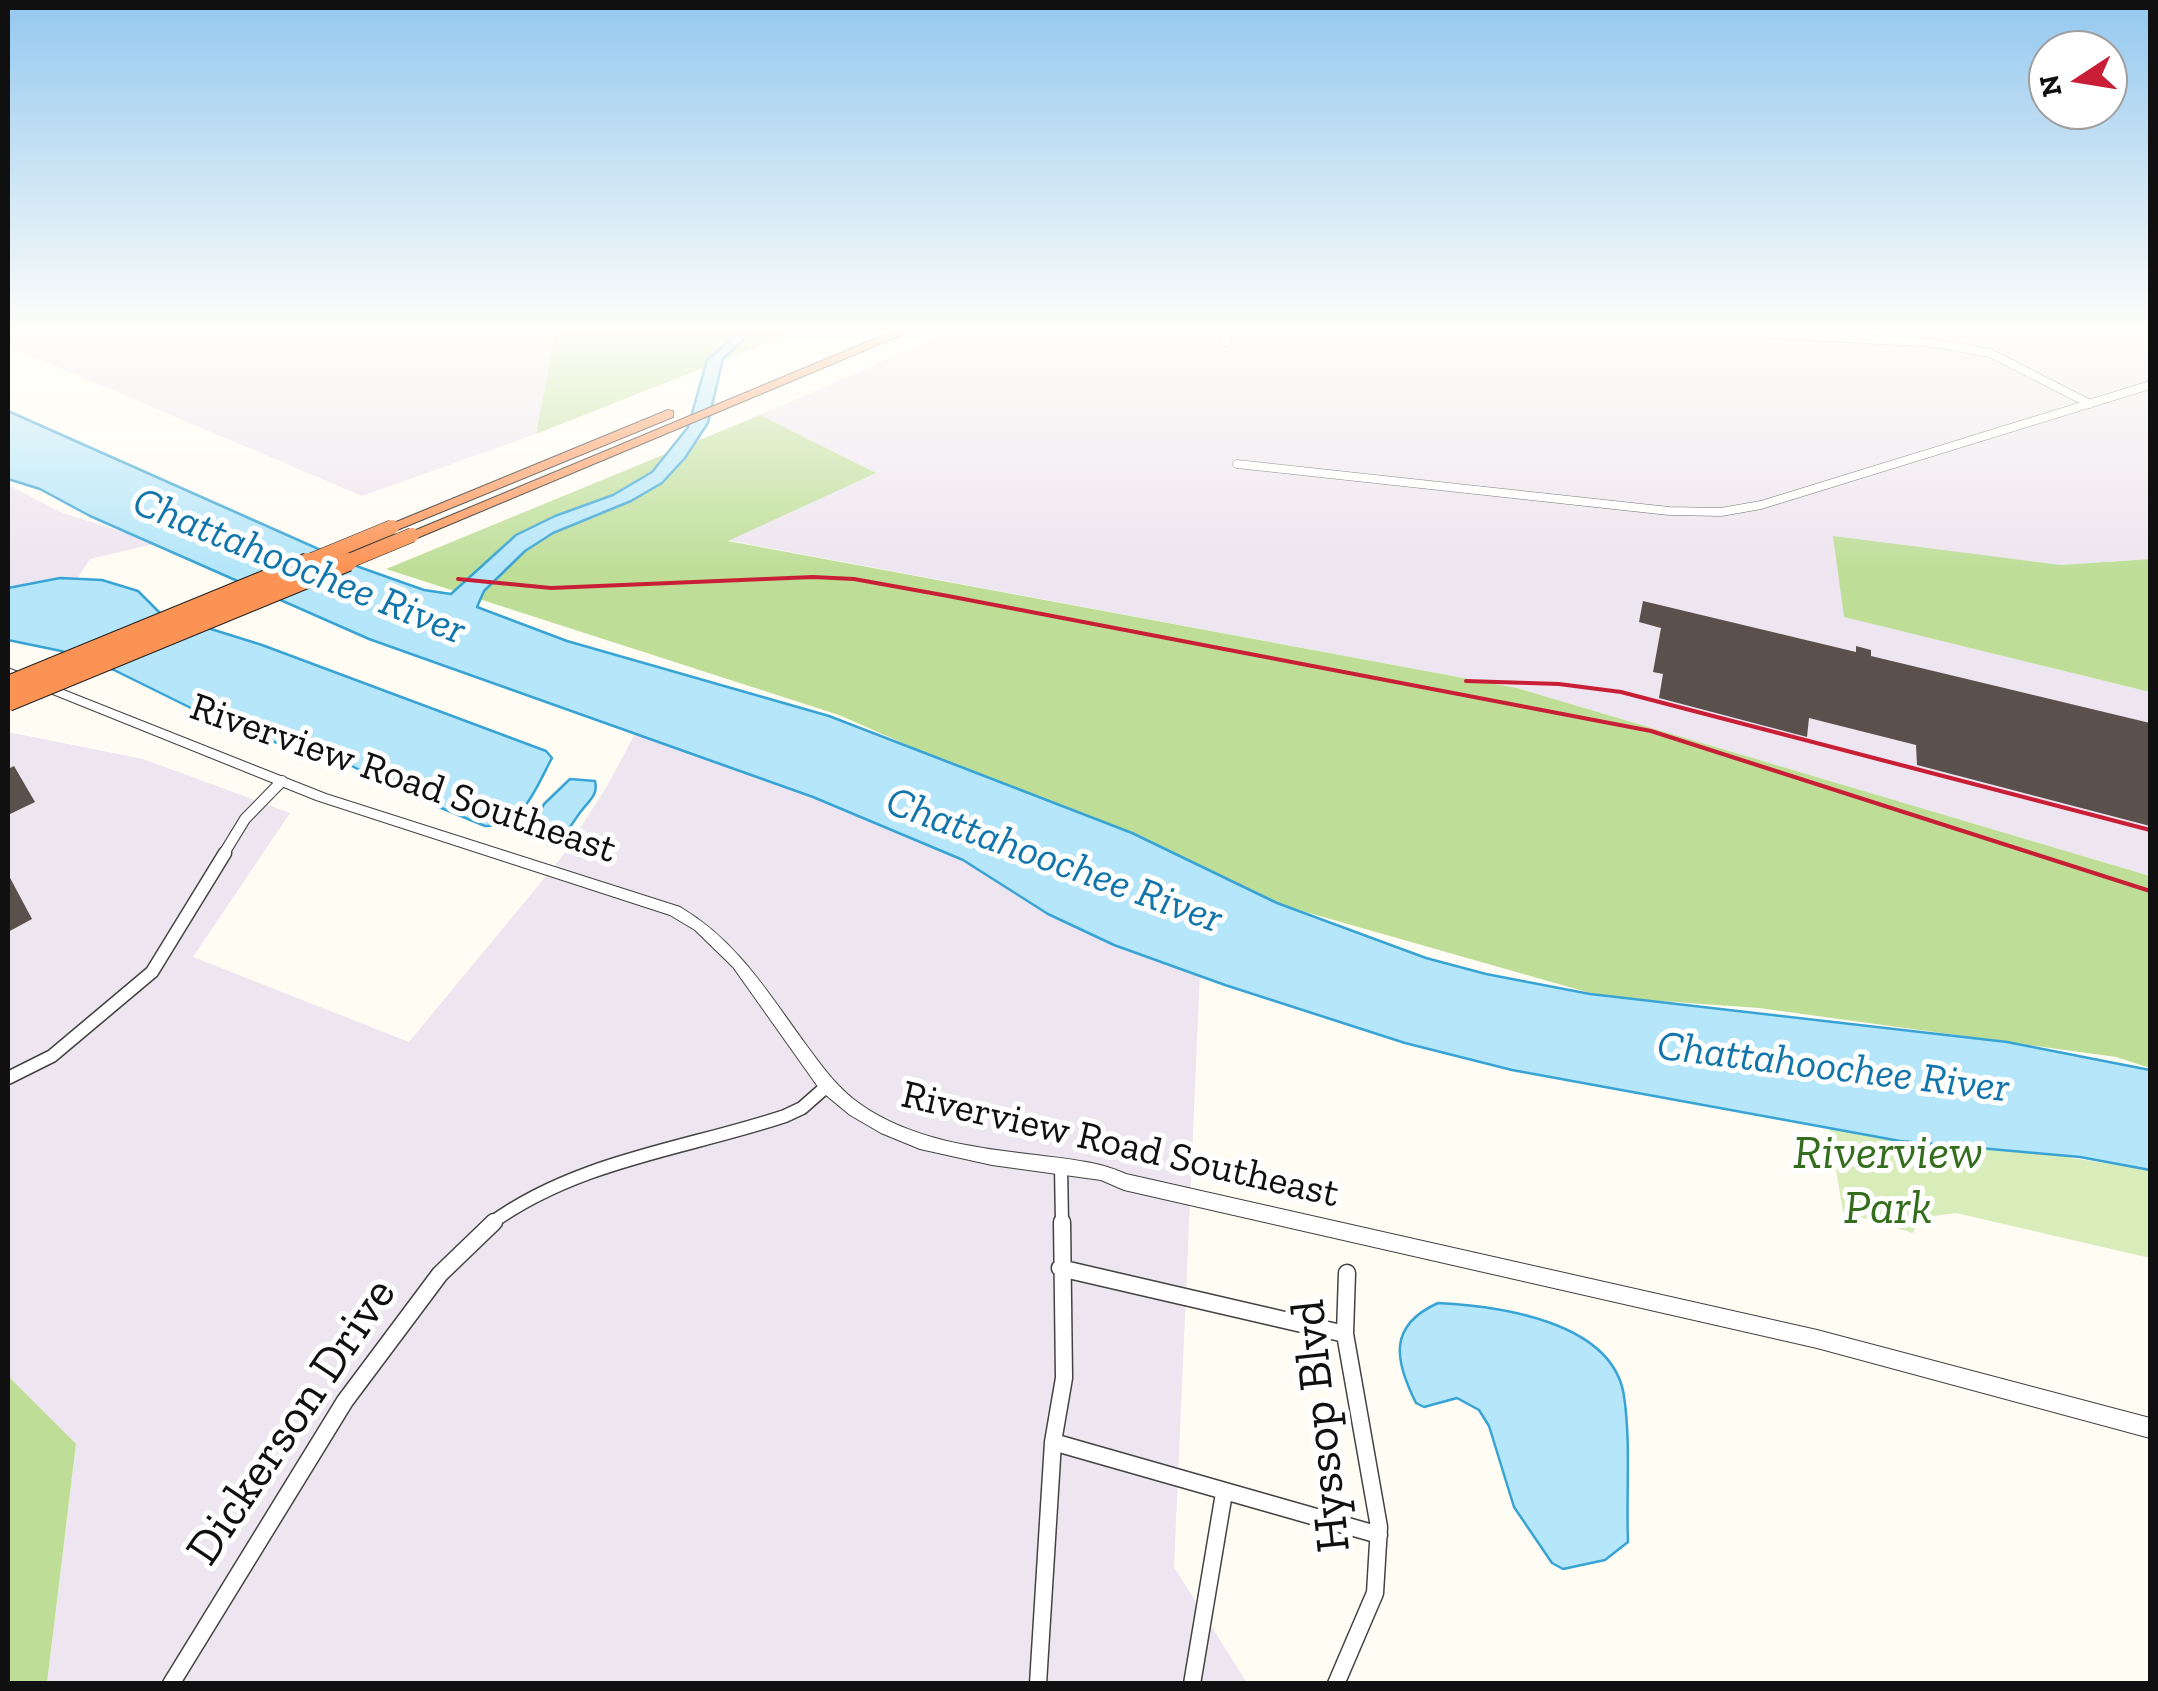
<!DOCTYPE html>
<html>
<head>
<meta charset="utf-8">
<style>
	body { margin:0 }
	#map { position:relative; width:2158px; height:1691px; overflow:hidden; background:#fffcf4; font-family:"Zilla Slab",serif }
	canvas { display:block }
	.frame { position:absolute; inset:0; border:10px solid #101010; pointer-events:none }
	.north { position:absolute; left:2028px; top:30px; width:100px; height:100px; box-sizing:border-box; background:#fff; border:2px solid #9f9f9f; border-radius:50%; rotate:258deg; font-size:28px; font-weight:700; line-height:40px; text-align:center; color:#101010 }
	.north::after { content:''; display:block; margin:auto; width:35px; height:45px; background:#c91f36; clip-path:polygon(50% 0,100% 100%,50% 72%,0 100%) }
</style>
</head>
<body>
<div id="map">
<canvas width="2158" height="1691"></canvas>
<div class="frame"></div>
<div class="north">N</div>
</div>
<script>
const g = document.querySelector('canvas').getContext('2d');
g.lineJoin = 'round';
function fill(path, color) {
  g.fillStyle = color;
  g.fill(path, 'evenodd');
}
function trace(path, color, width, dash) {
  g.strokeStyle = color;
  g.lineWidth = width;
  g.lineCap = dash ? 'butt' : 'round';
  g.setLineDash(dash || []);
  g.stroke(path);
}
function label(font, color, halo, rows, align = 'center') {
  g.font = font + ' "Zilla Slab",serif';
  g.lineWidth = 10;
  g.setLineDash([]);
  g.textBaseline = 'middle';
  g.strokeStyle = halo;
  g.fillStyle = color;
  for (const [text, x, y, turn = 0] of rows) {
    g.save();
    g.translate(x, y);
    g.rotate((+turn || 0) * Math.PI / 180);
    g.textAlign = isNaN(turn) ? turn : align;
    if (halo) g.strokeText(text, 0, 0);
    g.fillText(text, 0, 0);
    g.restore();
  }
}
const industrial = new Path2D(`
	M8 333H555L536 434 362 496 8 346Z
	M947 333H2150V559L2061 565 1834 537 1845 617 2150 692V876L1517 688 726 540 875 473 760 415Z
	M8 485 63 513 158 543 90 559 62 602 8 601Z
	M8 732 143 759 290 813 193 957 409 1042 561 858 607 786 635 734 909 829 1200 972 1174 1567 1247 1683H47L76 1445 8 1376Z`);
const green = new Path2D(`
	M1829 1127 1946 1148 2033 1152 2150 1170V1258L1956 1213 1918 1218 1913 1233 1843 1212Z`);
const forest = new Path2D(`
	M555 333H792L536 434Z
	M760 415 876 473 728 541 1517 688 2150 876V1068L2116 1057 1759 1008 1604 997 1253 897 839 715 386 569Z
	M1833 536 2061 565 2150 559V692L1844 617Z
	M8 1376 76 1444 47 1683H8Z`);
const water = new Path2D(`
	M739 333H751L723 359 708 423 685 458 662 483 631 501 553 533 525 551 484 591 477 607 567 641 829 716 1132 833 1277 903 1426 958 1486 974 1590 994 2007 1042 2150 1070V1170L2080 1157 1900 1141 1512 1070 1405 1043 1225 985 1114 945 1048 914 963 860 813 797 369 639 90 516 40 489 8 479V411L359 567 424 590 451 594 516 535 555 516 613 495 652 472 688 427 707 360Z
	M60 578 102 580 138 591 160 613 262 645 546 751 552 758C536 787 524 827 485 826L395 789 352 766 258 737 205 715 114 670 61 651 8 640V588Z
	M570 779 595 781C598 794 591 799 582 810 567 829 562 851 530 835L544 804Z
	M1438 1303C1498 1306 1613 1321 1624 1396 1631 1442 1626 1495 1628 1542L1605 1560 1563 1569 1552 1563 1514 1507 1489 1426 1479 1410 1457 1398 1424 1407 1416 1403C1395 1361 1387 1326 1438 1303Z`);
const building = new Path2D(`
	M1643 601 1856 652V646L1871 650V656L2150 723V826L1917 765 1916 745 1809 718 1807 737 1659 698 1663 674 1653 672 1661 628 1639 622Z
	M14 766 35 802 8 815V769Z
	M8 874 32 919 8 932Z`);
const minorFar3 = new Path2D(`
	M1754 333 1934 343 1990 353 2090 404
	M1226 342 1227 333
	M1237 464 1669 511 1721 512 1761 505 2150 385`);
const minorFar2 = new Path2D(`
	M223 855 245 819 282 781`);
const minorFar1 = new Path2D(`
	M8 1078 52 1056 152 972 225 853
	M1061 1166 1062 1224
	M490 1224C578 1160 686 1149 785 1116L802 1108 827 1086`);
const minor = new Path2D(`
	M1060 1268 1345 1334
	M1053 1442 1379 1535
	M171 1684 345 1401 440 1274 494 1222
	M1038 1684 1053 1442 1064 1378 1062 1222
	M1192 1684 1224 1493
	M1336 1684 1375 1593 1379 1527 1345 1334 1347 1273`);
const tertiary = new Path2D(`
	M8 668 326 794 680 907C736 940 767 991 804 1042 821 1065 836 1087 860 1104 911 1140 976 1148 1036 1155 1067 1159 1097 1161 1126 1174L1817 1330 2150 1418V1438L1817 1348 1124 1190 1101 1180 992 1165 920 1149 881 1133 850 1115 821 1091 733 967 695 930 670 915 316 800 8 676Z`);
const motorway = new Path2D(`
	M889 333H906L417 538 412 540 404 535Z
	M668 410 673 411V417L397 530H387L384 527Z`);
const rail = new Path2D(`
	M458 579 551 588 813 577 854 579 948 596 1651 731 2150 891
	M1466 681 1559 684 1621 692 2150 830`);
const motorwayBridgeFar1 = new Path2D(`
	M302 564 392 527
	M342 564 412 535`);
const motorwayBridge = new Path2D(`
	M8 685 308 562
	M8 702 348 562`);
const streetNames = [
	["Riverview Road Southeast",403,779,19],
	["Riverview Road Southeast",1120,1145,13]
];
const waterNames = [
	["Chattahoochee River",299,567,22],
	["Chattahoochee River",1054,861,20],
	["Chattahoochee River",1833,1068,7]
];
const nearParknames = [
	["Riverview",1888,1154],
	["Park",1888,1209]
];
const nearStreetnames = [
	["Dickerson Drive",292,1422,-56],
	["Hyssop Blvd",1322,1426,-96]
];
fill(industrial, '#ede5ef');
fill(green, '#d9edba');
fill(forest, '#bede98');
fill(water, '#b5e6f9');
trace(water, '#38a4d5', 2.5);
fill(building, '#5a504c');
trace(minorFar3, '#434343', 9);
trace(minorFar2, '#434343', 12);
trace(minorFar1, '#434343', 15);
trace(minor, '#434343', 19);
trace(tertiary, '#434343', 2);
trace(motorway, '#212121', 2);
trace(minorFar3, '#fff', 8);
trace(minorFar2, '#fff', 10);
trace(minorFar1, '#fff', 12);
trace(minor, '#fff', 16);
fill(tertiary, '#fff');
fill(motorway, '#fb9355');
trace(rail, '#c91f36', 4);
trace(motorwayBridgeFar1, '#212121', 15, []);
trace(motorwayBridge, '#212121', 20, []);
trace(motorwayBridgeFar1, '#fb9355', 14);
trace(motorwayBridge, '#fb9355', 18);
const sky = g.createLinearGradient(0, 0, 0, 570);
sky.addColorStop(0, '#93c8ef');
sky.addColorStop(0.58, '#fffefa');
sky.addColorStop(1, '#fffefa00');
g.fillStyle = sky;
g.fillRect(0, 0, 2158, 570);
label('40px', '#101010', '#fff', streetNames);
label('italic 42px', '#1175ab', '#fff', waterNames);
label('italic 48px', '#346d1c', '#fff', nearParknames);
label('48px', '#101010', '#fff', nearStreetnames);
</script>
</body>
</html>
